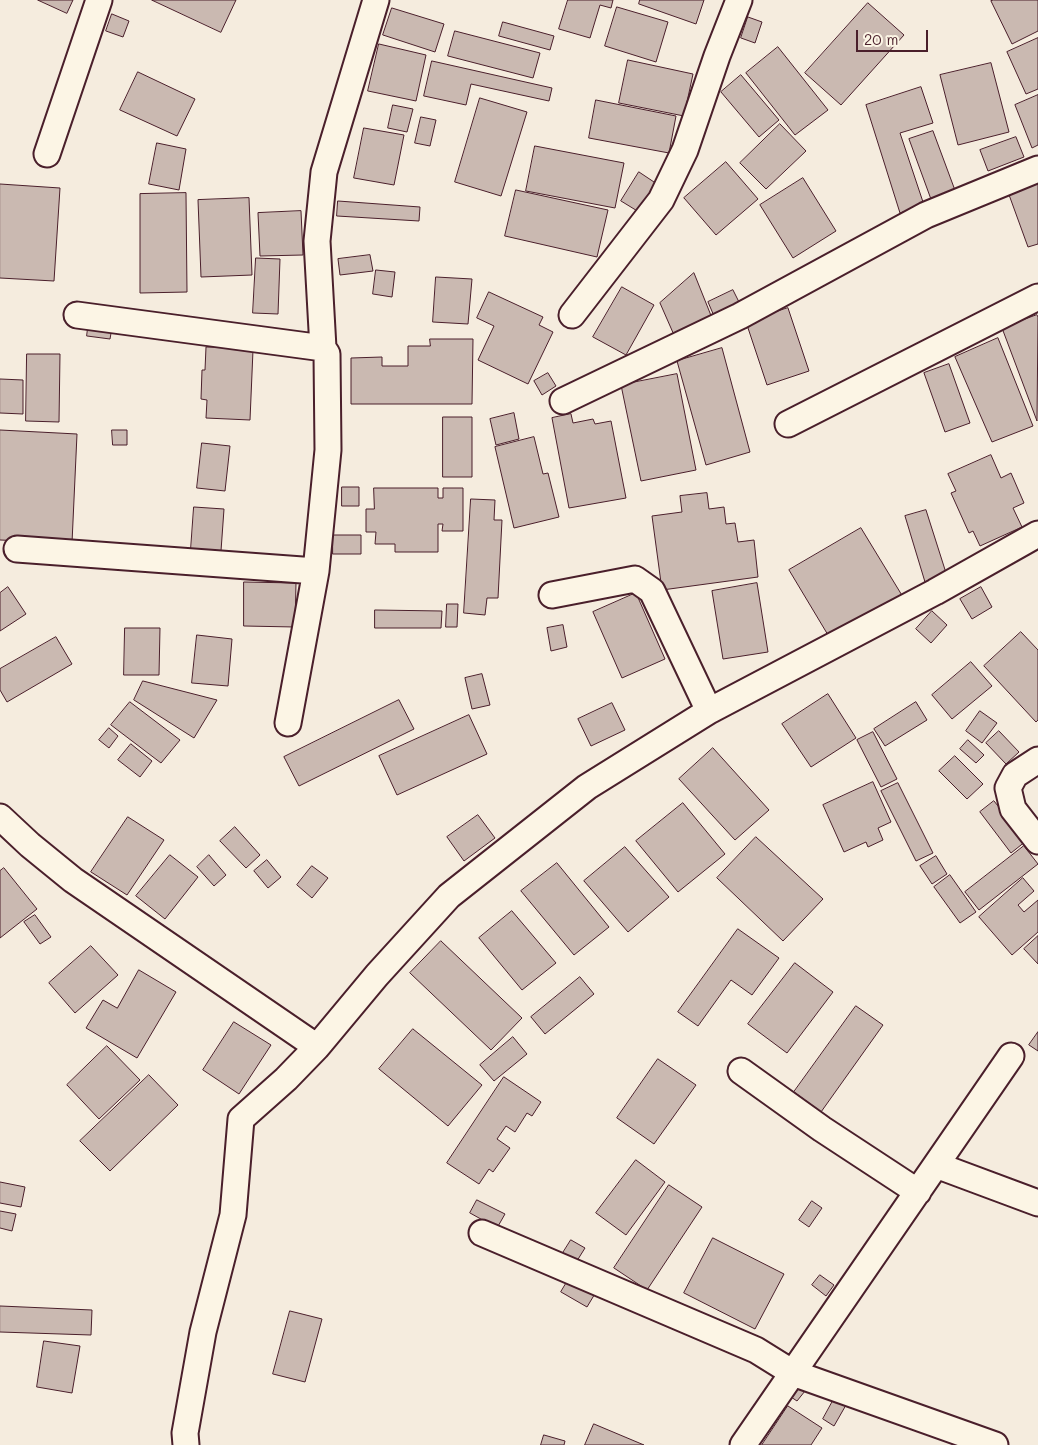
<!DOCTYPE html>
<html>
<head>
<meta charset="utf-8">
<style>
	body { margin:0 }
	#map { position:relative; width:1038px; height:1445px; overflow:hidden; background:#f5ecde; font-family:Mali,sans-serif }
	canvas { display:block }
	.scale { position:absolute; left:856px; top:30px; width:72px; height:22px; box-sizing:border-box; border:2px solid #4a1f2b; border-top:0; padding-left:6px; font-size:15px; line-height:18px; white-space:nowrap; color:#4a1f2b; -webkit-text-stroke:4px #fcf5e5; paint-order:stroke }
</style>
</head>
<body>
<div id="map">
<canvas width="1038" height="1445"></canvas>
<div class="scale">20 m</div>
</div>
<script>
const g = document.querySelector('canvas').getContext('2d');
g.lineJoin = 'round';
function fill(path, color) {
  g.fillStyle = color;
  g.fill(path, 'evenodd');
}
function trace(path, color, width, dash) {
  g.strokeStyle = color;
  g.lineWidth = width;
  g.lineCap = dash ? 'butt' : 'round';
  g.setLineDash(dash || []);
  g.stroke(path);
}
const building = new Path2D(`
	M38 0H73L67 13Z
	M152 0H236L221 32Z
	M568 0H613L611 8 600 5 590 38 559 29Z
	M640 0H704L696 24 639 4Z
	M994 0H1038V31L1012 44 991 1Z
	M868 3 904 35 841 105 805 73Z
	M617 7 668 22 656 62 605 46Z
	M392 8 444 24 435 52 383 35Z
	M112 14 129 21 123 37 106 31Z
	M748 17 762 22 755 43 741 38Z
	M503 22 554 36 550 50 499 36Z
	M455 31 540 53 533 78 448 56Z
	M1038 38V89L1026 94 1007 52Z
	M379 44 426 55 416 101 368 91Z
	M778 47 828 110 795 135 746 73Z
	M628 60 693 74 684 116 619 103Z
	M432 61 552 88 549 101 471 84 466 105 424 96Z
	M991 63 1009 132 958 145 940 75Z
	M138 72 195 99 177 136 120 110Z
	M741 75 779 120 759 137 721 92Z
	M921 87 933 123 900 133 924 205 900 213 866 105Z
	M1038 95V145L1032 148 1015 105Z
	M480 98 527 112 501 196 455 182Z
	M596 100 676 116 669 153 589 138Z
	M393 105 413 109 407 132 388 128Z
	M421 117 436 120 430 146 415 143Z
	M780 124 806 151 766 189 740 163Z
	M364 128 404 135 394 185 354 178Z
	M933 131 956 193 932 202 909 139Z
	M1016 137 1024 157 988 171 980 150Z
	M157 143 186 149 179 190 149 184Z
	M535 146 624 163 615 208 526 191Z
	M726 162 758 199 716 235 684 198Z
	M639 172 657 184 639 212 621 201Z
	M803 178 836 231 793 258 760 205Z
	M1038 181V244L1028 247 1008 192Z
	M0 184 60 188 54 281 0 278Z
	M516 190 608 210 597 257 505 236Z
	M186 193 187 292 140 293V194Z
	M249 198 252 275 201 277 198 200Z
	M338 201 420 207 419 221 337 216Z
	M301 211 303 255 260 256 258 213Z
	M370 255 373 271 340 275 338 259Z
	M256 258 280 259 278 314 253 313Z
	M376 270 395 272 392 297 373 294Z
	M694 273 712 318 674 335 660 303Z
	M436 277 472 279 468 324 433 322Z
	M622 287 654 305 626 355 593 337Z
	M733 290 740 304 714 316 708 302Z
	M489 292 543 317 539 325 553 332 528 384 478 360 494 326 477 318Z
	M788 308 809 371 767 385 746 322Z
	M1037 315 1038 317 1037 421 1002 328Z
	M89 320 113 322 110 339 87 336Z
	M215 336 253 350 250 420 206 418 207 400 201 399 202 370H205L206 347H214Z
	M998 338 1033 426 992 442 955 357Z
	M430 339H473L472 404H351V358L382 357V366H408V346H430Z
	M722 348 750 452 706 465 677 361Z
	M27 354H60L59 422 26 421Z
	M949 364 970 423 945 432 924 373Z
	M548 373 556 386 542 395 534 381Z
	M677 374 696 470 641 481 621 385Z
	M0 379 23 380V414L0 413Z
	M514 413 519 439 496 445 490 419Z
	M571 414 573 423 593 419 595 424 611 421 626 498 569 508 552 418Z
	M443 417H472V477H443Z
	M0 430 77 434 72 543 0 540Z
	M112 430H127V445H113Z
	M534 437 543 474 548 473 559 517 514 528 495 447Z
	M202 443 230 446 225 491 197 488Z
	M991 455 1001 478 1011 473 1024 503 1013 508 1022 527 980 546 973 531 969 533 951 493 956 491 948 474Z
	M342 487H359V506H342Z
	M374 488H438V498H443V488H463V531H442L443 524H438V552H395V544H375L376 532H366V509H374Z
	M707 493 709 509 724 507 726 524 735 523 738 542 754 540 758 577 662 590 652 516 682 512 680 496Z
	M471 499 495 500 494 520H502L498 598H487L485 615 464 613Z
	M194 507 224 509 221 551 191 549Z
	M926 510 947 576 925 582 905 516Z
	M861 528 903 597 831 640 789 570Z
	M333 535H361V554H333Z
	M244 582 296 583 295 627 244 626Z
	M757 583 768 652 723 659 712 591Z
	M8 587 26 614 0 631V593Z
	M981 587 992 607 972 619 960 599Z
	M636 593 665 659 622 678 593 612Z
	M447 604H458L457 627H446Z
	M375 610 442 611 441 628H375Z
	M932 611 947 625 931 643 916 629Z
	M563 625 567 647 551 651 547 628Z
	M125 628H160L159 675H124Z
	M1021 632 1038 650V720L1036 722 984 666Z
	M197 635 232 639 228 686 192 683Z
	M56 637 72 664 7 702 0 690V669Z
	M971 662 992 686 952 719 932 695Z
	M482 674 490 705 472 709 465 678Z
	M143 681 217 700 194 738 134 700Z
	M828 694 856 738 811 767 782 724Z
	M399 700 414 729 299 786 284 757Z
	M130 702 180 740 161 763 111 725Z
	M916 702 927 720 885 746 874 729Z
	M612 703 625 730 591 746 578 719Z
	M980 711 997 723 982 743 966 731Z
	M469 715 487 754 397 795 379 756Z
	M109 728 118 736 109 748 99 740Z
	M999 731 1019 752 1006 764 986 743Z
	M873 732 897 779 881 787 857 740Z
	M968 740 984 755 976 763 960 749Z
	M131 744 152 761 140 777 118 760Z
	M713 748 769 810 735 840 679 779Z
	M955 756 983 784 967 799 939 771Z
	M873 782 891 822 878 828 883 840 868 847 866 842 844 852 823 805Z
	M898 783 933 853 916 861 881 791Z
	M994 801 1026 841 1011 853 980 812Z
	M683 803 725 854 678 892 636 841Z
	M478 815 495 838 464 861 447 837Z
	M128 817 164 840 127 895 91 872Z
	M235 827 260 855 246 868 220 841Z
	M756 837 823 899 783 941 717 878Z
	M1024 846 1038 864 979 910 965 892Z
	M625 847 669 897 628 932 584 881Z
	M170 855 198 877 165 919 136 896Z
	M209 855 226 875 214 886 197 867Z
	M936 856 947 874 932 884 920 866Z
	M267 860 281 877 268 888 254 871Z
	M557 863 609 927 574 955 521 891Z
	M312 866 328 878 312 898 297 885Z
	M4 868 37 909 0 938V871Z
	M950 875 976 912 960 923 934 887Z
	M1023 878 1034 891 1018 905 1024 912 1038 900V932L1012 955 979 917Z
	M512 911 556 963 522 990 479 938Z
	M35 915 51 937 40 944 24 922Z
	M738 929 779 958 752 995 731 980 698 1026 678 1012Z
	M1038 936V964L1024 949Z
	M441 941 522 1018 491 1050 410 973Z
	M91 946 118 975 75 1013 49 983Z
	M795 963 833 992 787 1053 748 1024Z
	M139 970 176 992 137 1058 86 1028 103 1000 117 1008Z
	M580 977 594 994 545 1034 531 1017Z
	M856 1006 883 1025 821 1112 794 1092Z
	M234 1022 271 1045 239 1094 203 1070Z
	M413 1029 482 1085 448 1126 379 1069Z
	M1038 1032V1051L1029 1045Z
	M513 1037 527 1054 494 1081 480 1065Z
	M107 1046 140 1080 99 1119 67 1085Z
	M658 1059 696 1085 654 1144 617 1118Z
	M149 1075 178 1105 110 1171 80 1141Z
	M504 1077 541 1102 532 1116 527 1113 515 1132 506 1126 497 1139 510 1148 493 1172 489 1169 479 1184 447 1163Z
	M636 1160 665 1182 626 1235 596 1213Z
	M0 1182 25 1187 21 1207 0 1203Z
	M669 1185 702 1207 647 1290 614 1268Z
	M477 1200 505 1214 497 1228 470 1213Z
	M812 1201 822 1208 809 1227 799 1220Z
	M0 1211 16 1214 12 1231 0 1228Z
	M713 1238 784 1274 755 1329 684 1293Z
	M571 1240 585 1248 575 1264 561 1256Z
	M820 1275 834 1285 826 1296 812 1285Z
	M570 1277 596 1292 587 1307 561 1292Z
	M0 1306 92 1310 91 1335 0 1332Z
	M290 1311 322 1319 305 1382 273 1374Z
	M44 1341 80 1346 72 1393 37 1387Z
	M793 1382 805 1391 797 1401 785 1393Z
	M834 1399 846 1405 834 1426 823 1419Z
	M788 1406 822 1428 811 1445H762Z
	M594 1424 644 1445H585Z
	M544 1435 565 1441 564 1445H541Z`);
const minor = new Path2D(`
	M47 154 99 0
	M77 315 323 348
	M572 315 661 200 685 150 717 56 739 0
	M563 401 740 316 926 215 1038 169
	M788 424 1038 297
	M17 549 316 571
	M552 595 635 579 652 591 709 711
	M288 723 316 571 328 450 327 354 323 348 317 241 324 172 376 0
	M1038 760 1015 775 1008 788 1013 809 1038 841
	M0 817 30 845 73 880 317 1047
	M741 1071 822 1129 918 1192
	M936 1165 1038 1203
	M482 1233 756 1350 793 1373 995 1445
	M186 1445 185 1433 203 1332 233 1215 241 1119 286 1079 317 1047 377 975 449 896 587 787 709 711 935 592 1038 534
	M743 1445 1011 1056`);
fill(building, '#cab9b1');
trace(building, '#4a1f2b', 1);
trace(minor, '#4a1f2b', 29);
trace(minor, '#fcf5e5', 25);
</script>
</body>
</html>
